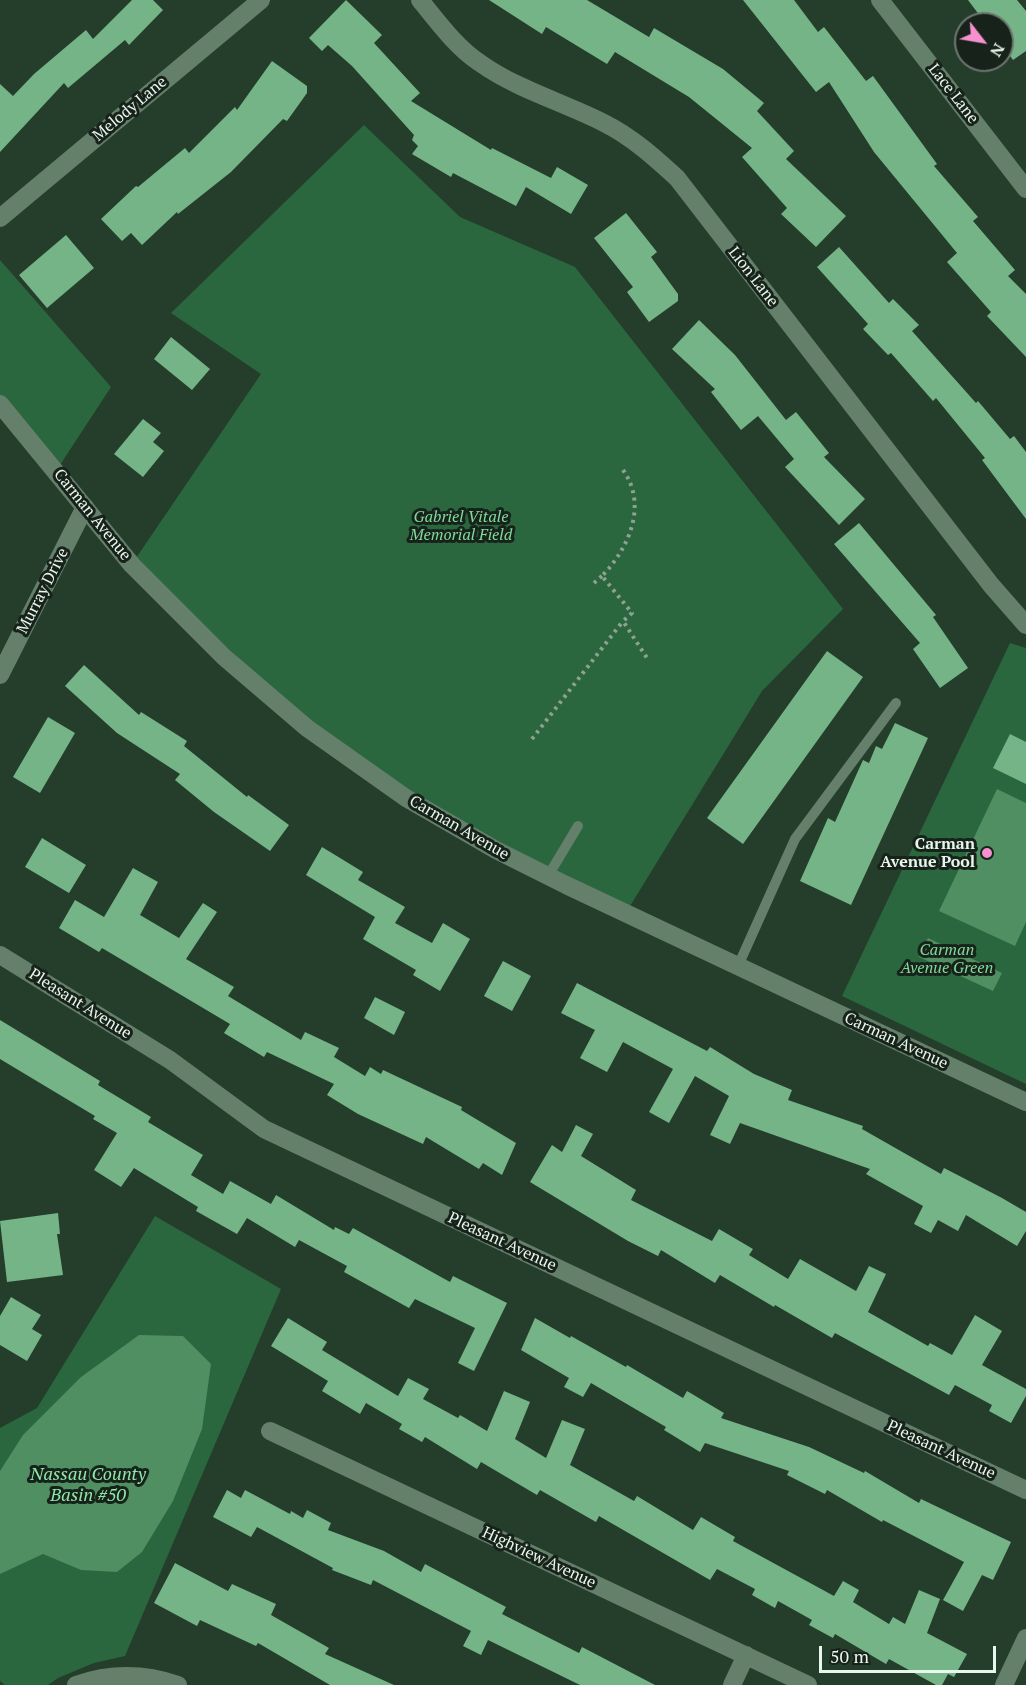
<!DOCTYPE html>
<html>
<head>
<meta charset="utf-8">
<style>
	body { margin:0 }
	#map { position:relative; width:1026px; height:1685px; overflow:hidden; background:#253e2c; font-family:"PT Serif",serif }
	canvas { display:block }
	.north { position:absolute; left:954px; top:12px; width:60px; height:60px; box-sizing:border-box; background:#17221a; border:2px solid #6b776e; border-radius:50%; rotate:121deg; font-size:16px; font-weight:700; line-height:24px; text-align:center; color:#e8f7eb }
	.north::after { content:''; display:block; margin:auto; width:21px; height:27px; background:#f690cf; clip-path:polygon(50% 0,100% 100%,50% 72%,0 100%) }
	.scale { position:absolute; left:819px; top:1646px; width:177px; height:27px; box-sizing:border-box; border:3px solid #e8f7eb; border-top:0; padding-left:8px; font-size:18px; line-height:21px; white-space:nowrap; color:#e8f7eb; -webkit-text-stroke:4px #17221a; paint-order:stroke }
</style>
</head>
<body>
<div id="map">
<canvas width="1026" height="1685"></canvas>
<div class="north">N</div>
<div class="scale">50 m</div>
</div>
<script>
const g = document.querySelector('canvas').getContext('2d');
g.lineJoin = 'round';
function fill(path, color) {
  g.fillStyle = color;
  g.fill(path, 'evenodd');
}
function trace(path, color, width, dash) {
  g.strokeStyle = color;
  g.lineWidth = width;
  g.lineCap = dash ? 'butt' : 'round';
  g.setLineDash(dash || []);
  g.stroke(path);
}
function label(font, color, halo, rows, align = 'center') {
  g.font = font + ' "PT Serif",serif';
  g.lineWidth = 6;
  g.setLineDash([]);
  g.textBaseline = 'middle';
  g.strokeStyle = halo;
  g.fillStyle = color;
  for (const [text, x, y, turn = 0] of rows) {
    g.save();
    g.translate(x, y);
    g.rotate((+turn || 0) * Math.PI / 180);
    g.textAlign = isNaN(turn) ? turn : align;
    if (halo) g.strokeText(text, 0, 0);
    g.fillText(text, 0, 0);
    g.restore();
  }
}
const green = new Path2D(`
	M364 125 460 217 575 267 843 609 762 691 627 911 406 794 306 721 134 561 261 374 171 313Z
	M0 260 111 387 58 468 0 399Z
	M1010 643 1026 648V1084L842 996Z
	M155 1216 281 1289 125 1656 94 1663 58 1678 48 1685H5L0 1681V1428L37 1408Z`);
const water = new Path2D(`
	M997 789 1026 803V922L1015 946 939 911Z
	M928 938 1002 973 993 991 919 957Z
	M139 1335 183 1336 211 1364 202 1429 173 1501 142 1552 117 1572 81 1570 43 1554 0 1574V1471L23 1435 81 1377Z`);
const building = new Path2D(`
	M132 0H153L163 10 129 45 125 40 68 88 64 83 0 152V84L13 96 34 74 86 30 93 39Z
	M346 0 382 35 374 43 420 93 411 101 491 150 492 148 551 178 557 167 588 185 571 214 526 187 516 206 453 173 451 177 412 154 418 146 412 140 414 135 352 66 328 45 322 51 309 38Z
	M489 0H587L649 37 654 28 723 69 764 103 757 111 794 151 786 159 846 216 816 247 781 214 787 208 742 157 752 148 689 97 615 52 607 64 546 27 542 34Z
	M743 0H794L818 32 824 27 866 81 873 76 937 164 934 166 978 217 973 221 1015 270 1008 276 1026 294V357L987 316 991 312 947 262 957 253 874 152 829 82 816 92Z
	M968 0H1017L1026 11V51L1013 60 1002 45V24H986Z
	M272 61 307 86V93L287 121 283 119 231 172 178 214 177 212 142 245 131 233 122 241 101 219 136 186 138 187 185 148 189 153 235 107 237 110Z
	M626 213 657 252 651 257 678 294V301L649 322 627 292 633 287 594 238Z
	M66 235 94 268 47 308 19 275Z
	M839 247 889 303 893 299 919 325 912 331 976 403 978 401 1010 439 1014 436 1026 452V519L982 460 985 458 936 398 933 401 891 353 888 355 863 329 868 324 817 267Z
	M699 320 735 355 786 420 796 412 829 453 824 457 865 499 839 525 785 467 794 459 758 416 741 430 711 392 715 389 672 349Z
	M171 337 210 369 192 390 154 359Z
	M143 419 161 433 153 442 164 451 143 477 114 454Z
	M859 523 936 615 933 617 968 668 940 688 913 649 920 643 834 544Z
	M827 651 863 677 743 844 707 818Z
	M84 665 139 715 141 712 187 741 184 746 247 797 248 795 289 825 270 851 214 812 175 780 180 774 117 733 65 686Z
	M48 717 75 733 40 793 13 777Z
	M895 723 928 738 851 905 800 881 828 818 835 822 863 760 869 763 876 746 882 749Z
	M1010 734 1026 742V784L993 768Z
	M42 838 86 865 69 893 25 867Z
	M322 847 363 872 358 880 405 907 395 923 432 943 443 923 470 939 440 991 413 975 416 970 363 939 375 917 306 875Z
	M133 868 158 882 140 915 179 938 203 903 217 912 186 959 234 987 228 996 301 1040 305 1032 339 1048 334 1057 365 1076 370 1067 381 1074 383 1070 462 1107 461 1110 516 1143 502 1175 483 1163 479 1169 426 1137 423 1144 358 1114 327 1095 334 1084 267 1052 264 1057 224 1033 230 1024 102 948 99 952 59 928 75 900 104 917Z
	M503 961 531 976 512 1011 484 996Z
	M577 983 707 1051 710 1047 754 1074 792 1090 788 1100 863 1126 862 1129 941 1174 944 1168 1002 1198 1026 1212V1231L1017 1246 966 1215 958 1231 938 1220 931 1233 914 1224 923 1206 866 1174 870 1169 740 1123 730 1144 710 1135 729 1096 695 1076 669 1123 649 1112 673 1069 623 1042 607 1072 580 1058 595 1030 561 1013Z
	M375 997 405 1012 394 1035 364 1018Z
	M0 1020 100 1081 98 1085 151 1117 148 1122 203 1155 191 1175 223 1194 230 1181 271 1204 276 1195 334 1230 335 1227 349 1234 353 1228 450 1282 453 1276 507 1303 474 1371 458 1363 475 1328 415 1299 409 1308 344 1272 347 1266 299 1240 295 1247 247 1218 237 1234 196 1211 198 1207 134 1168 121 1187 94 1170 117 1133 93 1119 95 1116 0 1059Z
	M576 1125 593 1134 581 1156 636 1190 631 1200 712 1241 719 1229 753 1249 749 1255 788 1279 800 1259 856 1291 869 1266 886 1274 868 1312 928 1346 930 1343 952 1355 975 1315 1002 1331 982 1365 1026 1389V1396L1011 1423 989 1411 992 1405 955 1385 949 1395 835 1333 832 1338 775 1305 774 1307 720 1275 715 1283 661 1250 658 1256 628 1241 530 1182 552 1145 562 1152Z
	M58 1213 60 1234H57L63 1275 7 1282 0 1221Z
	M11 1297 41 1315 32 1329 42 1335 27 1361 0 1345V1316Z
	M288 1318 327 1342 322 1350 398 1396 408 1378 429 1389 423 1399 458 1418 460 1415 487 1431 504 1391 530 1402 515 1439 546 1458 562 1420 585 1429 570 1465 634 1501 637 1496 693 1530 701 1517 735 1537 733 1541 834 1596 843 1581 859 1590 853 1602 889 1624 893 1617 905 1624 919 1590 940 1599 927 1633 967 1654 954 1677 948 1674 942 1685H936L889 1659 886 1664 835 1634 833 1638 809 1625 812 1620 778 1601 775 1608 752 1595 755 1589 717 1569 710 1580 599 1516 596 1522 540 1490 537 1495 481 1462 477 1469 425 1437 422 1442 399 1429 402 1424 366 1403 360 1414 322 1391 328 1381 271 1346Z
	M535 1318 570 1338 571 1336 626 1367 627 1365 683 1398 687 1391 724 1413 721 1418 809 1447 864 1473 865 1471 919 1503 921 1499 1011 1542 993 1580 982 1575 963 1611 943 1600 964 1562 883 1520 882 1522 827 1490 825 1494 787 1475 789 1471 705 1443 700 1452 664 1430 666 1427 591 1383 583 1397 564 1387 569 1378 521 1350Z
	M227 1490 241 1498 245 1490 290 1514 291 1511 303 1518 307 1510 331 1523 328 1530 384 1551 421 1572 425 1564 506 1607 502 1614 579 1653 582 1647 655 1685H580L488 1640 481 1655 463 1646 471 1631 373 1580 371 1585 332 1570 333 1568 257 1527 251 1537 213 1517Z
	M175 1563 228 1591 232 1584 276 1604 271 1615 329 1648 325 1654 394 1685H330L258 1643 256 1646 200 1620 197 1626 154 1603Z`);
const path = new Path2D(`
	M623 470C648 505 629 548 602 576L632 613 623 621 647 658
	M594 583 602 576
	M532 739 623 621`);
const lane = new Path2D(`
	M548 876 578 826
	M738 966 795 839 896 703`);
const street = new Path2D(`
	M420 0C438 22 456 47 480 63 518 90 563 102 604 123 632 137 654 157 677 178L991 585 1026 625
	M880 0 1026 189
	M0 218 261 0
	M0 675 85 507
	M0 955 170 1060 264 1129 1026 1490
	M270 1431 808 1685
	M76 1685C110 1673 143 1673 178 1685
	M732 1685 746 1655
	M1004 1685 1026 1638`);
const secondary = new Path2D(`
	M0 404 132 565 224 657 307 728 406 798 496 850 566 885 1026 1102`);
const markers = [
	[987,853,6,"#f690cf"]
];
const streetNames = [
	["Lace Lane",953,94,52],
	["Melody Lane",130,109,-40],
	["Lion Lane",753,277,52],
	["Carman Avenue",92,515,51],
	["Murray Drive",43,591,-63],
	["Carman Avenue",459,828,30],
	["Pleasant Avenue",80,1004,32],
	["Carman Avenue",896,1041,25],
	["Pleasant Avenue",502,1242,25],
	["Pleasant Avenue",941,1450,25],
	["Highview Avenue",539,1558,25]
];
const parkNames = [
	["Gabriel Vitale",461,517],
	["Memorial Field",461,535],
	["Carman",947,950],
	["Avenue Green",947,968]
];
const poiNames = [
	["Carman",975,844],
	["Avenue Pool",975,862]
];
const waterNames = [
	["Nassau County",88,1475],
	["Basin #50",88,1496]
];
fill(green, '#2a663e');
fill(water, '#4f8f62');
fill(building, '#74b486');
trace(path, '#8ea192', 4, [3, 4.5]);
trace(lane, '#647f6a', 10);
trace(street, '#647f6a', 18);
trace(secondary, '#647f6a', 18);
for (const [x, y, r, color] of markers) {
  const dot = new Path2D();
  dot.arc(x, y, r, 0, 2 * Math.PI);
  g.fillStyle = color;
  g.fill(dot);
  trace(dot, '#17221a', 2);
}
label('16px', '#e8f7eb', '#17221a', streetNames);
label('italic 16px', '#80da9b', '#17221a', parkNames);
label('bold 16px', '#e8f7eb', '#17221a', poiNames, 'right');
label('italic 18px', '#8ee8a8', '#17221a', waterNames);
</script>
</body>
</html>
